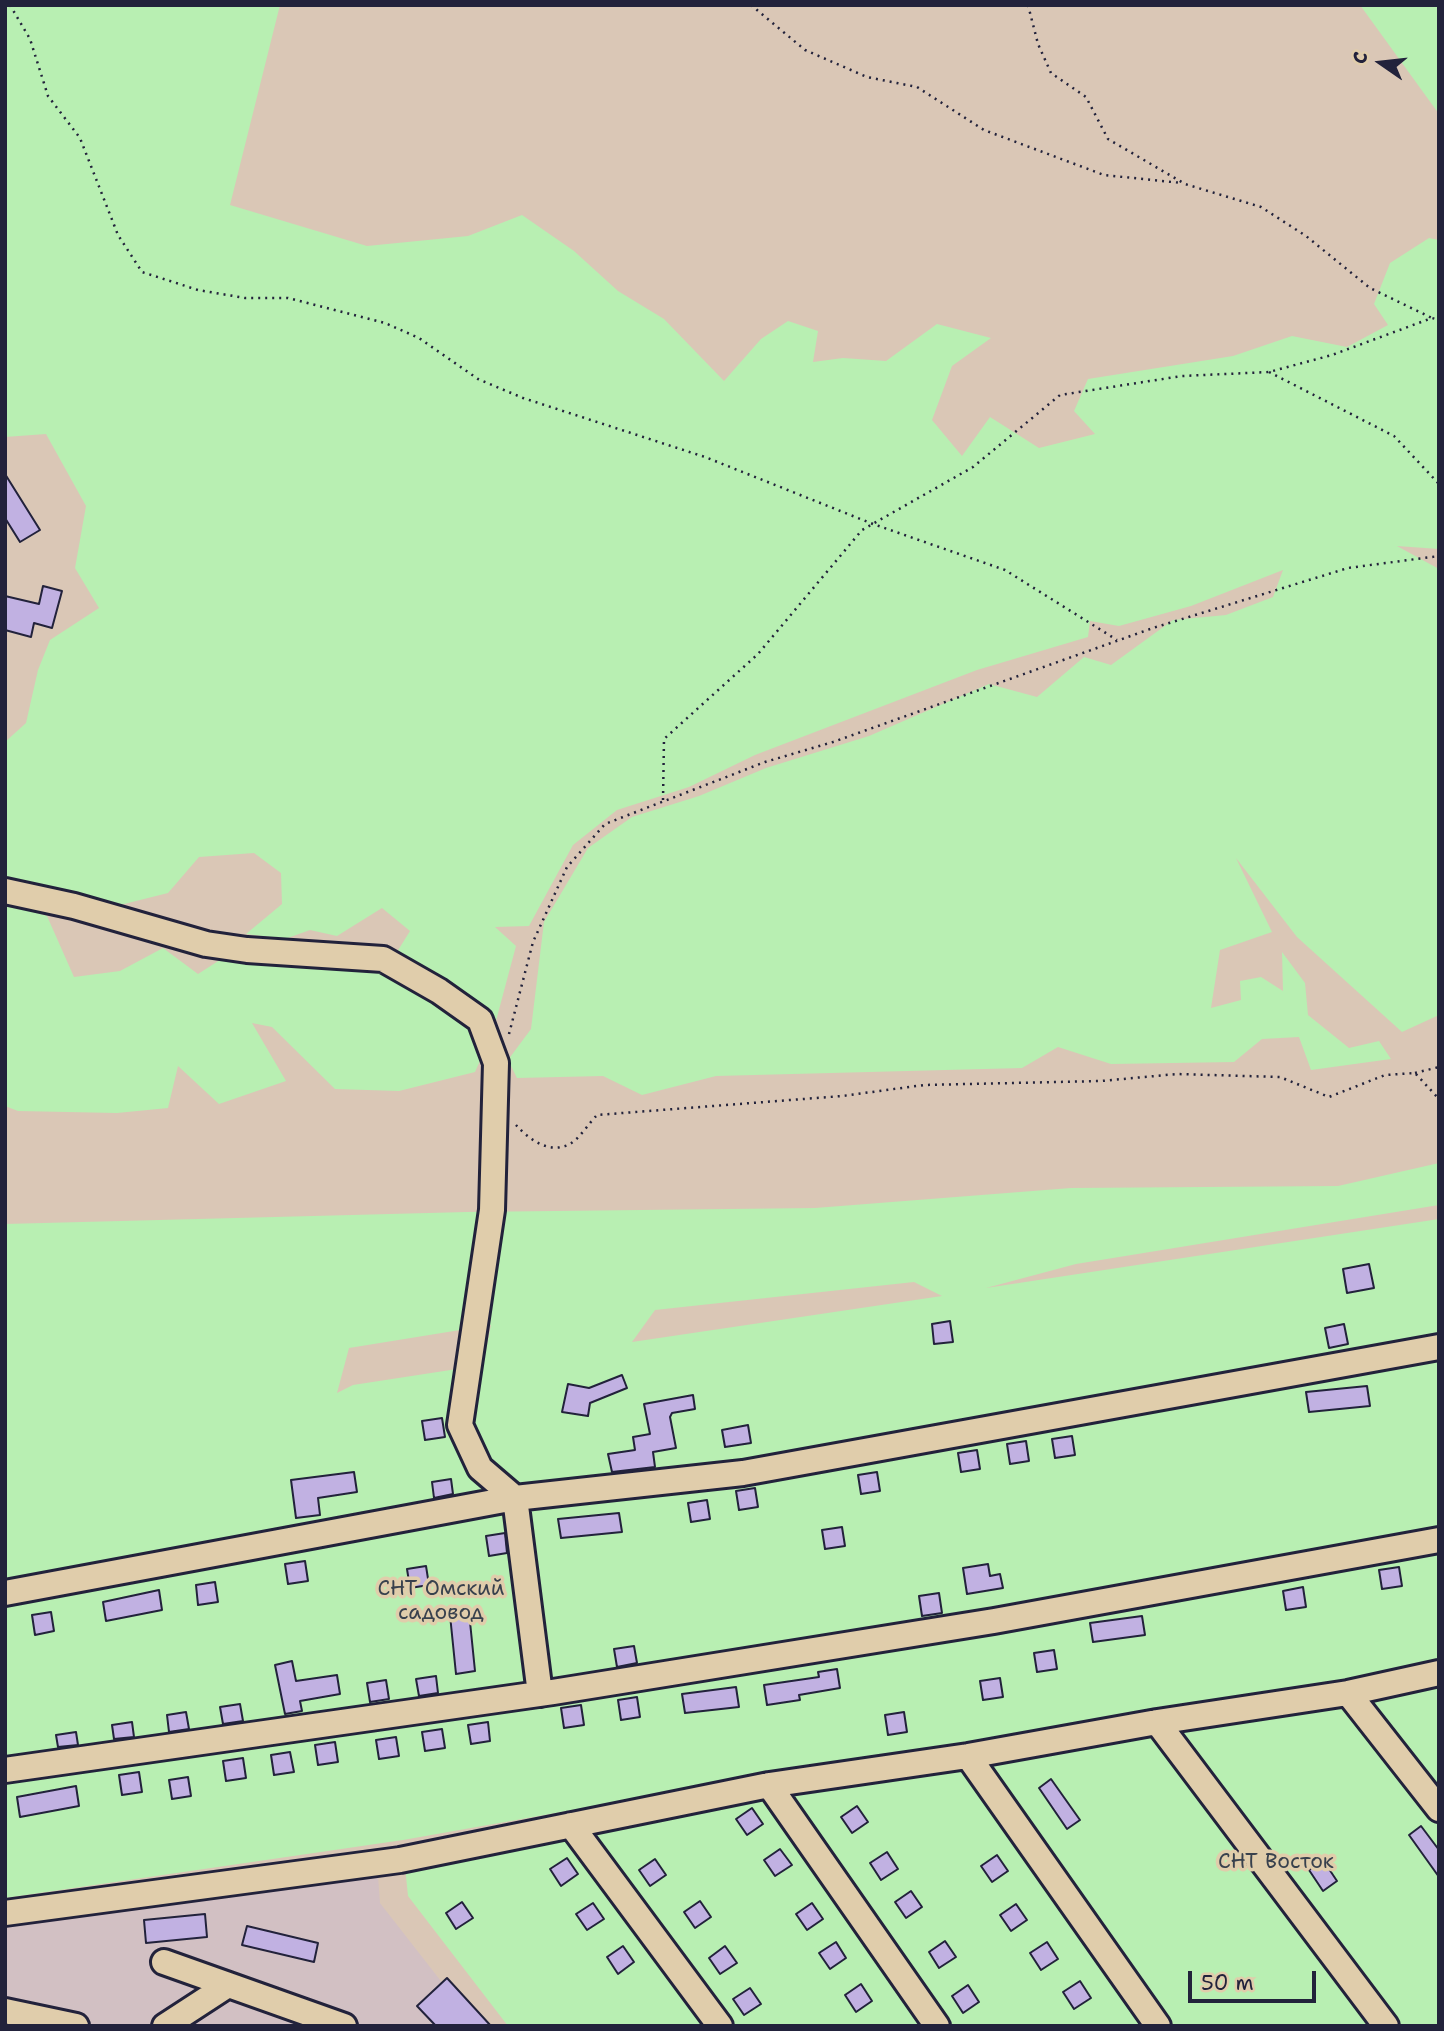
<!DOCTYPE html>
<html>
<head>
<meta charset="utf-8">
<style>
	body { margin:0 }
	#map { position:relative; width:1444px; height:2031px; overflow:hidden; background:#dac7b6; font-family:"Shantell Sans",sans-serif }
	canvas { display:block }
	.frame { position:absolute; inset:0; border:7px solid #22223b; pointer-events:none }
	.north { position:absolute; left:1346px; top:28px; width:70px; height:70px; -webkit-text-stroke:5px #e0cdab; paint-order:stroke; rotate:284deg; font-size:19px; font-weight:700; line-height:28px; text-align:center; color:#22223b }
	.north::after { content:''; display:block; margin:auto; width:24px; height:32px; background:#22223b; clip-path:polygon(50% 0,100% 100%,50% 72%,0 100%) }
	.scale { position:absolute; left:1188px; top:1971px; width:128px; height:32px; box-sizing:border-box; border:4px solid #22223b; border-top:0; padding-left:9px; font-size:21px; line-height:24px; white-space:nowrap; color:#22223b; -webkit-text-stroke:5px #e0cdab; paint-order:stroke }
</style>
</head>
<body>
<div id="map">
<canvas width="1444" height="2031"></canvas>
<div class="frame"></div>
<div class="north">С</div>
<div class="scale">50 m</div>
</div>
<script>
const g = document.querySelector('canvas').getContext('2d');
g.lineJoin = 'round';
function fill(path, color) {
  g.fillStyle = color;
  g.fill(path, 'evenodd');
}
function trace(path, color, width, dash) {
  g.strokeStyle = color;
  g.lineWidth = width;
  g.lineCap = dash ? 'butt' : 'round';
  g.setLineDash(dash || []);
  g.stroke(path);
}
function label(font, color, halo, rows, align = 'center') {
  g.font = font + ' "Shantell Sans",sans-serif';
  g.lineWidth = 7;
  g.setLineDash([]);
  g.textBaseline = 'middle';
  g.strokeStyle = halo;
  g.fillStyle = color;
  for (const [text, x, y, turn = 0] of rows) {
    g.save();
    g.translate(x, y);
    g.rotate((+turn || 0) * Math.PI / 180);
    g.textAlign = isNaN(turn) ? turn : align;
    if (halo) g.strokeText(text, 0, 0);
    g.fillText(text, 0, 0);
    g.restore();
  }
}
const built = new Path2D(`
	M378 1876 380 1903 476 2026H5V1927Z`);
const green = new Path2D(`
	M5 5H280L230 205 367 246 468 236 522 215 574 251 618 291 664 319 724 381 761 339 788 321 818 331 813 362 843 358 886 361 937 324 991 338 952 366 932 420 962 456 990 417 1039 448 1095 434 1074 411 1088 379 1233 356 1292 336 1347 347 1388 325 1374 304 1390 263 1429 238 1439 240V549L1397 546 1439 569V1015L1402 1032 1297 937 1236 858 1272 932 1220 950 1211 1008 1241 1000 1240 981 1261 977 1283 991 1282 952 1305 983 1308 1015 1349 1048 1379 1041 1391 1059 1311 1070 1299 1037 1262 1039 1234 1062 1111 1064 1058 1047 1022 1068 716 1076 642 1095 603 1076 517 1078 508 1060 531 1029 544 922 588 848 632 817 699 796 766 768 869 736 989 684 1037 697 1084 657 1111 665 1173 620 1226 615 1273 597 1283 570 1191 606 1119 626 1090 621 1088 637 977 670 755 755 689 787 617 810 573 845 529 926 495 927 516 946 493 1032 475 1072 399 1091 335 1089 272 1027 252 1023 286 1081 219 1104 178 1066 168 1108 117 1113 18 1111 5 1106V902L47 916 74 977 120 971 163 948 198 974 223 958 387 968 410 931 382 908 337 936 310 930 285 939 246 934 282 904 281 873 254 853 199 857 168 893 116 906 5 876V742L26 723 38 670 50 640 99 608 75 568 86 506 46 434 5 437Z
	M1360 5H1439V114Z
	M1439 1163V1205L1076 1264 986 1288 1439 1219V1660L1336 1683 748 1779 403 1840 5 1898V1224L467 1212 815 1208 1071 1188 1338 1186ZM914 1282 942 1296 632 1342 655 1310ZM491 1325 483 1365 353 1385 337 1393 349 1348Z
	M1439 1665V2026H508L408 1896 403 1847Z`);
const building = new Path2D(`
	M5 474 40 530 20 542 5 518Z
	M43 586 62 591 52 628 34 623 31 637 5 630V596L39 604Z
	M1369 1264 1374 1288 1347 1293 1343 1269Z
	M950 1321 953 1342 934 1344 932 1324Z
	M1344 1324 1348 1344 1329 1348 1325 1328Z
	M622 1375 627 1388 590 1403 588 1416 562 1412 568 1384 589 1388Z
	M1367 1386 1370 1406 1309 1412 1306 1392Z
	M693 1395 695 1409 672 1413 670 1417 676 1448 653 1452 655 1467 612 1472 608 1454 635 1450 633 1437 650 1434 644 1404Z
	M442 1418 445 1437 425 1440 422 1421Z
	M748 1425 751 1443 725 1447 722 1430Z
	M1072 1436 1075 1455 1055 1458 1052 1439Z
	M1026 1441 1029 1461 1010 1464 1007 1444Z
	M977 1450 980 1469 961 1472 958 1453Z
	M354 1472 357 1492 318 1498 320 1515 296 1518 291 1480Z
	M877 1472 880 1491 861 1494 858 1475Z
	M451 1479 453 1494 434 1498 432 1482Z
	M755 1488 758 1507 739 1510 736 1491Z
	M707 1500 710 1519 691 1522 688 1503Z
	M619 1513 622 1532 561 1538 558 1519Z
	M842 1527 845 1546 825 1549 822 1530Z
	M505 1533 507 1553 489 1556 486 1536Z
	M305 1561 308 1581 288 1584 285 1564Z
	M988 1564 990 1576 1000 1574 1003 1588 967 1594 963 1568Z
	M426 1566 429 1585 410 1588 407 1569Z
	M1399 1567 1402 1586 1382 1589 1379 1570Z
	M215 1582 218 1602 198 1605 196 1585Z
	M1303 1587 1306 1607 1286 1610 1283 1591Z
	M159 1590 162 1610 106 1621 103 1602Z
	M939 1593 942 1613 922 1616 919 1596Z
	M51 1612 54 1631 35 1635 32 1615Z
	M469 1612 475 1671 456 1674 450 1615Z
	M1142 1616 1145 1635 1093 1642 1090 1623Z
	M634 1646 637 1663 617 1667 614 1649Z
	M1054 1650 1057 1669 1037 1672 1034 1653Z
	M292 1661 296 1681 337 1675 340 1694 300 1701 302 1711 285 1714 275 1665Z
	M837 1669 840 1688 799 1695 800 1700 767 1705 764 1685 819 1677 818 1672Z
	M436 1676 438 1693 419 1696 416 1679Z
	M1000 1678 1003 1697 983 1700 980 1681Z
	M386 1680 389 1699 370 1702 367 1683Z
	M736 1687 739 1707 685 1713 682 1694Z
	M637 1697 640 1717 621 1720 618 1700Z
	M240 1704 243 1721 223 1724 220 1707Z
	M581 1705 584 1725 564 1728 561 1708Z
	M186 1712 189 1729 169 1732 167 1715Z
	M904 1712 907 1732 888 1735 885 1715Z
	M132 1722 134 1737 114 1739 112 1725Z
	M488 1722 490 1741 471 1744 468 1725Z
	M442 1729 445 1748 425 1751 422 1732Z
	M76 1732 78 1745 58 1747 56 1735Z
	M396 1737 399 1756 379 1759 376 1740Z
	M335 1742 338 1762 318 1765 315 1745Z
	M290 1752 294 1772 274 1775 271 1755Z
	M243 1758 246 1778 226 1781 223 1761Z
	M139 1772 142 1792 122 1795 119 1775Z
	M188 1777 191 1796 172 1799 169 1780Z
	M1051 1779 1080 1820 1067 1829 1039 1788Z
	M76 1786 79 1806 20 1817 17 1797Z
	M857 1806 868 1822 852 1833 841 1817Z
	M752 1808 763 1824 747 1835 736 1819Z
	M1421 1826 1439 1850V1877L1409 1835Z
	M780 1849 792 1865 775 1876 764 1860Z
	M887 1852 898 1869 881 1880 870 1863Z
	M997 1855 1008 1871 992 1882 981 1866Z
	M567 1858 578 1874 561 1886 550 1869Z
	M655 1859 666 1875 650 1886 639 1870Z
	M1323 1860 1337 1881 1323 1891 1309 1870Z
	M911 1891 922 1907 906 1918 895 1902Z
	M700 1901 711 1917 695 1928 684 1912Z
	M462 1902 473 1918 456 1929 446 1913Z
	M593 1903 604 1919 587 1930 576 1914Z
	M812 1903 823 1919 807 1930 796 1914Z
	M1016 1904 1027 1920 1011 1931 1000 1915Z
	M205 1914 207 1937 146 1943 144 1920Z
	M247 1926 318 1943 314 1962 242 1945Z
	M945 1941 956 1957 939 1968 929 1952Z
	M836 1942 846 1958 830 1969 819 1953Z
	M1047 1942 1058 1959 1041 1970 1030 1953Z
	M623 1946 634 1962 618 1974 607 1957Z
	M725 1946 737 1963 720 1974 709 1958Z
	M447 1978 491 2026H436L417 2006Z
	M1080 1981 1091 1998 1074 2009 1063 1992Z
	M861 1984 872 2001 856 2012 845 1995Z
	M968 1985 979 2002 963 2013 952 1996Z
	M750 1988 761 2004 744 2015 733 1999Z`);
const path = new Path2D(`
	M10 5 30 39 48 96 80 138 118 235 142 272 198 290 245 298H288L385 323 419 338 478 379 523 398 705 457 873 524 1005 570 1117 640
	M751 5 805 50 867 77 917 87 984 130 1104 175 1182 183
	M1028 5 1038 44 1051 73 1086 97 1108 139 1185 184 1261 207 1306 236 1370 288 1432 318
	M1269 372 1394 436 1439 484
	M663 800 664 739 758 654 862 530 973 467 1060 395 1182 376 1269 372 1332 355 1432 318 1439 320
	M509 1034 533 942 567 867 605 824 765 762 833 742 1153 628 1348 568 1439 556
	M1415 1073 1439 1067
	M516 1125C529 1139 549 1155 570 1144 580 1138 589 1123 597 1115L842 1096 924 1085 1101 1081 1177 1074 1280 1077 1329 1097 1385 1075 1415 1073 1439 1099`);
const minor = new Path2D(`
	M5 891 74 906 206 944 247 950 383 959 439 991 480 1020 496 1063 492 1210 460 1425 480 1468 515 1498 743 1473 1439 1347
	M5 1593 515 1498 540 1694
	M1348 1693 1439 1809
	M1157 1722 1386 2026
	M968 1756 1158 2026
	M5 1770 553 1692 994 1621 1439 1540
	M769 1785 937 2026
	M571 1825 720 2026
	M5 1913 400 1860 769 1785 968 1756 1157 1722 1348 1693 1439 1673
	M164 1962 344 2026
	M5 2011 76 2026
	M165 2026 228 1985`);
const parkNames = [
	["СНТ Омский",441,1590],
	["садовод",441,1614],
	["СНТ Восток",1276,1863]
];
fill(built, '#d2c0c3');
fill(green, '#b8efb2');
fill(building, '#c1b1e2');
trace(building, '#22223b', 2);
trace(minor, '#22223b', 30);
trace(path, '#22223b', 2.5, [2, 5]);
trace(minor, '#e0cdab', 24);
label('21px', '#38414d', '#e0cdab', parkNames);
</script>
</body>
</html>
